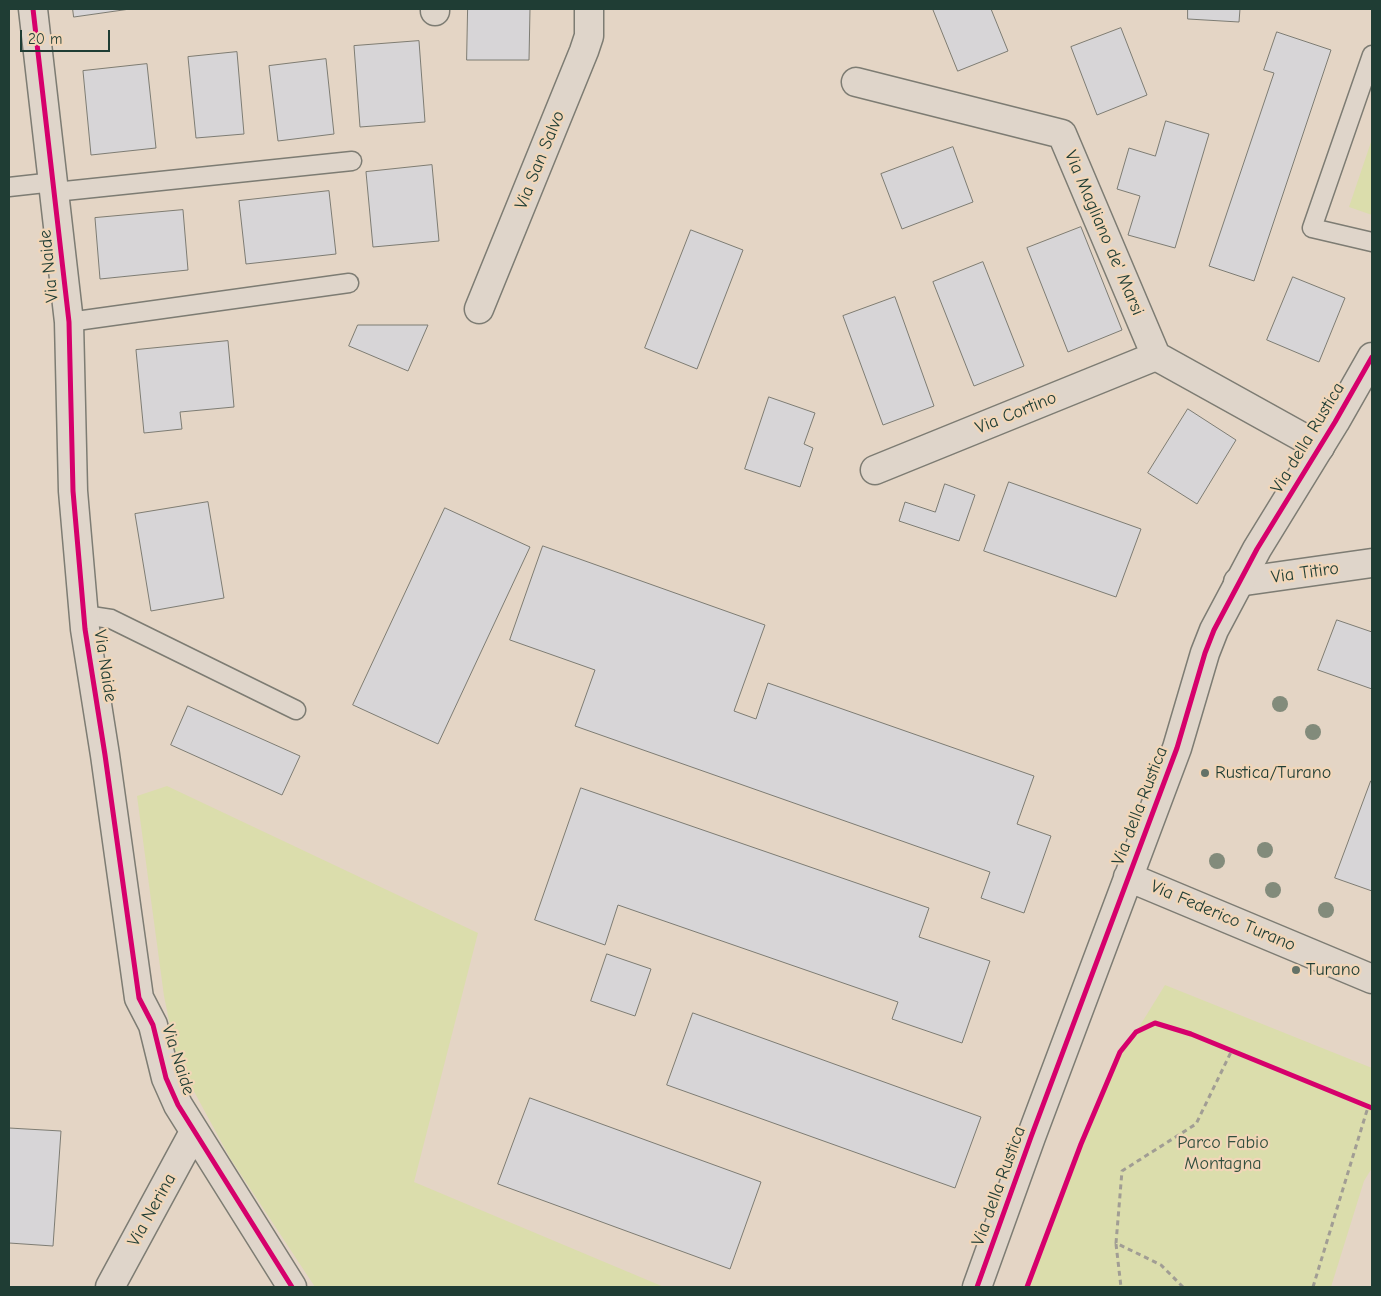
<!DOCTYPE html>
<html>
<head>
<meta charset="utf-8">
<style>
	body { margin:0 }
	#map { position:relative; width:1381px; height:1296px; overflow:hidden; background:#e4d5c5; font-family:"Comic Neue",sans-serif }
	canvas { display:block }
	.frame { position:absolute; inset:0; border:10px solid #1f3d34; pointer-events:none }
	.scale { position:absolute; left:20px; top:30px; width:90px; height:22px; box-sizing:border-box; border:2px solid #1f3d34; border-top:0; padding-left:6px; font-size:15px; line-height:18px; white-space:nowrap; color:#1f3d34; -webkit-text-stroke:4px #f1d6b8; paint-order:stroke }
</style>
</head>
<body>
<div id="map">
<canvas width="1381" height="1296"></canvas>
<div class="frame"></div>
<div class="scale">20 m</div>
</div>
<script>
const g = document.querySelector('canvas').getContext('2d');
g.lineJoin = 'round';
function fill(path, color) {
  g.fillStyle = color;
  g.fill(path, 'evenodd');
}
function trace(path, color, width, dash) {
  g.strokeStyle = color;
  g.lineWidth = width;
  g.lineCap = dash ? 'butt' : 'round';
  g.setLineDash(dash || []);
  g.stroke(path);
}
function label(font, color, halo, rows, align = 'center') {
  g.font = font + ' "Comic Neue",sans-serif';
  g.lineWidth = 4.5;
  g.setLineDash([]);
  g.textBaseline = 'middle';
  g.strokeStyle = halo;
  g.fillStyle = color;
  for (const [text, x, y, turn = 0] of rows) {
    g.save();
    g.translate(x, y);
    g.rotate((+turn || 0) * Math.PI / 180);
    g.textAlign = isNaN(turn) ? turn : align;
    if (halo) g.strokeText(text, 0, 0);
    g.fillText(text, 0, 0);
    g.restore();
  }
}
const green = new Path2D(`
	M1372 139V215L1349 207Z
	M167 786 478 933 414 1182 664 1287H315L230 1158 177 1060 164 996 137 796Z
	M1165 985 1372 1068V1168L1364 1181 1331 1287H1027L1081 1144 1120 1053 1136 1032Z`);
const building = new Path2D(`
	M73 9H130L74 17Z
	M468 9H530L529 60H467Z
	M933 9H991L1008 51 958 71Z
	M1188 9H1240L1239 22 1188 19Z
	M1121 28 1147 95 1097 115 1071 47Z
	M1277 32 1331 50 1254 281 1209 266 1274 73 1264 70Z
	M419 41 425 122 360 127 354 46Z
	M237 52 244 134 196 138 188 57Z
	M326 59 334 134 278 141 269 66Z
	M147 64 156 148 91 155 83 71Z
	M1166 121 1209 134 1175 248 1128 235 1140 196 1117 189 1129 148 1155 156Z
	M953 147 973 202 902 229 881 174Z
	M432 165 439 241 373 247 366 172Z
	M329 191 336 254 246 264 239 201Z
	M183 210 188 270 100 279 95 218Z
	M1081 227 1122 330 1068 352 1027 248Z
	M691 230 743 250 697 369 645 348Z
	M983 262 1024 366 974 386 933 282Z
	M1293 277 1345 298 1319 362 1267 340Z
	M895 297 934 406 883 425 843 316Z
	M358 325H428L408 371 349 346Z
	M228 341 234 407 180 412 182 429 144 433 136 350Z
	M769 397 815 413 804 444 813 448 800 487 745 469Z
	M1188 409 1236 440 1197 504 1148 473Z
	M1009 482 1141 529 1116 597 984 551Z
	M945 484 975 495 959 541 899 521 905 502 935 512Z
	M208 502 224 598 151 611 135 514Z
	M445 508 530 547 438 744 353 705Z
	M543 546 765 625 734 711 756 719 768 683 1034 776 1017 824 1051 836 1024 913 981 898 990 872 575 726 595 670 510 640Z
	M1337 620 1372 632V689L1318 670Z
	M188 706 300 756 282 795 171 745Z
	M1371 781H1372V891L1335 878Z
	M581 788 929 908 919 937 990 961 962 1043 892 1019 898 1002 618 905 605 945 535 920Z
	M607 954 651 969 635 1016 591 1001Z
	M693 1013 981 1117 955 1188 667 1085Z
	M530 1098 761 1182 730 1269 498 1184Z
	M9 1128 61 1131 53 1246 9 1243Z`);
const path = new Path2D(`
	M1116 1244 1121 1287
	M1183 1287 1161 1265 1116 1243 1122 1171 1196 1124 1232 1050
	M1313 1287 1368 1107`);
const lane = new Path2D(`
	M1372 55 1312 228 1372 242
	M9 187 54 182
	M55 192 352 161
	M69 322 349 283
	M85 615 111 619 296 710`);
const street = new Path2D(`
	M33 9 69 322 73 491 85 629 105 755 139 998 153 1025 166 1078 178 1105 292 1287
	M435 9V11
	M856 82 1062 134 1156 356 1320 447
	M479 309 584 51 589 36V9
	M875 470 1156 356
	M1238 582 1372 563
	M110 1287 194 1132`);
const secondary = new Path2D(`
	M1128 877 1372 979
	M977 1287 1031 1137 1177 748 1205 653 1214 630 1257 549 1335 422 1372 357`);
const cycleway = new Path2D(`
	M33 9 69 322 73 491 85 629 105 755 139 998 153 1025 166 1078 178 1105 292 1287
	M977 1287 1031 1137 1177 748 1205 653 1214 630 1257 549 1335 422 1372 357
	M1027 1287 1081 1144 1120 1052 1136 1032 1155 1023 1191 1034 1372 1108`);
const trees = [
	[1280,704],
	[1313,732],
	[1265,850],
	[1217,861],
	[1273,890],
	[1326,910]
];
const markers = [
	[1205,773,5,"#647267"],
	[1296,970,5,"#647267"]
];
const streetNames = [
	["Via San Salvo",540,160,-68],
	["Via Magliano de' Marsi",1104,233,67],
	["Via Naide",49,266,-96],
	["Via Cortino",1016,413,-22],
	["Via della Rustica",1308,438,-59],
	["Via Titiro",1305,573,-8],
	["Via Naide",105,666,81],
	["Via della Rustica",1140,806,-69],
	["Via Federico Turano",1223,916,23],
	["Via Naide",178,1060,72],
	["Via della Rustica",999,1186,-70],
	["Via Nerina",152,1210,-61]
];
const poiNames = [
	["Rustica/Turano",1215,773],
	["Turano",1306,970]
];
const parkNames = [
	["Parco Fabio",1223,1143],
	["Montagna",1223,1164]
];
fill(green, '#dbddac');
fill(building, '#d7d5d7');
trace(building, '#7d7c73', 1);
trace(lane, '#7d7c73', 21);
trace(street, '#7d7c73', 31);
trace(secondary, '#7d7c73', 31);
trace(path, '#a19d94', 3, [5, 4]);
trace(lane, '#dfd5ca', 18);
trace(street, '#dfd5ca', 28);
trace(secondary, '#dfd5ca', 28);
trace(cycleway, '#d6006c', 5);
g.fillStyle = '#828b7b';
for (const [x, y] of trees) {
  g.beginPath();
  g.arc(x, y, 8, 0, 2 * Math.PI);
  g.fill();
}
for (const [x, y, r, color] of markers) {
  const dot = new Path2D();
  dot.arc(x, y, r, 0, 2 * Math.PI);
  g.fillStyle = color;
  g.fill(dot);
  trace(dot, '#f1d6b8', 2);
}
label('18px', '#1f3d34', '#f1d6b8', streetNames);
label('18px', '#1f3d34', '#f1d6b8', poiNames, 'left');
label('18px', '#314e3e', '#f1d6b8', parkNames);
</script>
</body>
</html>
